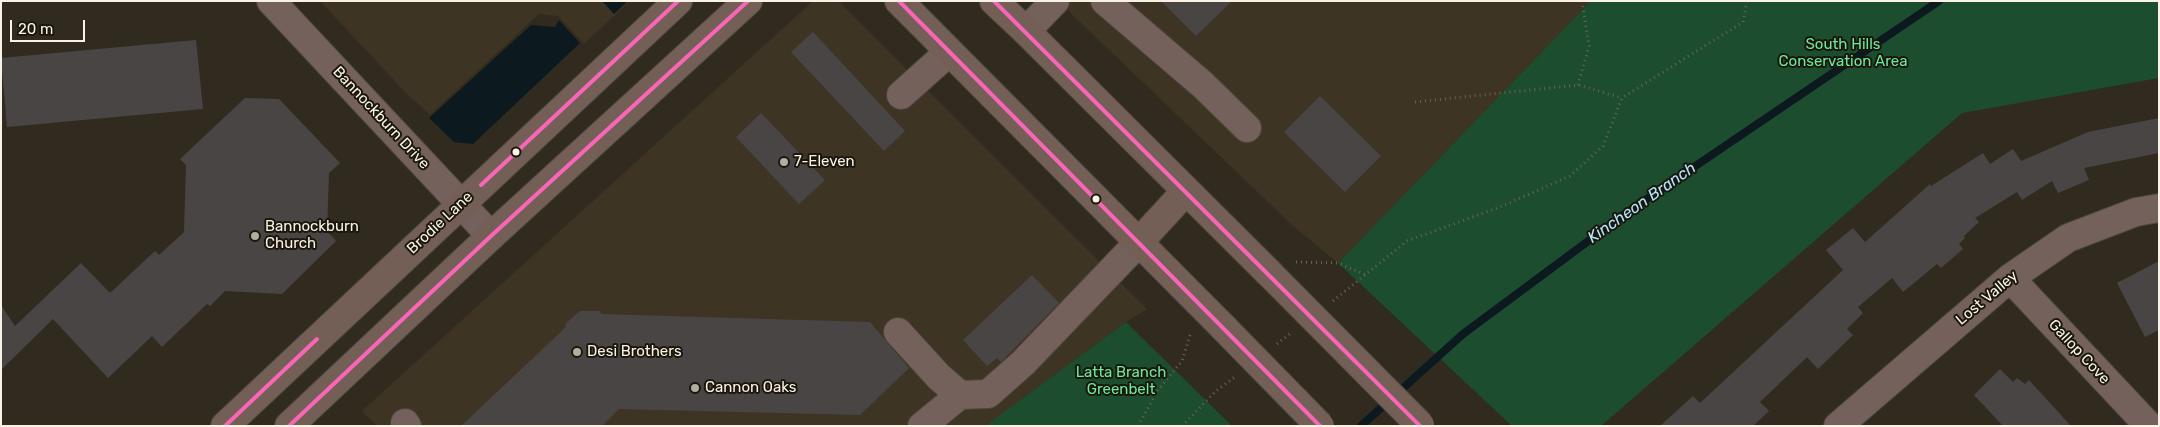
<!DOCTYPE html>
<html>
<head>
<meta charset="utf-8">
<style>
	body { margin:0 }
	#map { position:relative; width:2160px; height:427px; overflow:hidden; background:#312b1f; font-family:Rubik,sans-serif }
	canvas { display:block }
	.frame { position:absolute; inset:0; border:2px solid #f9f2e5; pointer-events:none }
	.scale { position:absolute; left:10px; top:20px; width:75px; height:22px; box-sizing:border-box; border:2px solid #f9f2e5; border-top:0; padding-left:6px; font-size:15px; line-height:18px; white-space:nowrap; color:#f9f2e5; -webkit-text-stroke:4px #1b170d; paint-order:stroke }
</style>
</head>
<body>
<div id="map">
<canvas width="2160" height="427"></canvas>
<div class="frame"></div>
<div class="scale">20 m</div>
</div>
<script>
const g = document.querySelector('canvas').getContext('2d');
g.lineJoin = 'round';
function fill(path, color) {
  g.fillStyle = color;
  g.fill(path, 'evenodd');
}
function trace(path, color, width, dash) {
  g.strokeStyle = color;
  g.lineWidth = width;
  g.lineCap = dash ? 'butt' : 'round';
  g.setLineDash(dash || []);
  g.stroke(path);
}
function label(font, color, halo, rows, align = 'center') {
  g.font = font + ' Rubik,sans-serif';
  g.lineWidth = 4;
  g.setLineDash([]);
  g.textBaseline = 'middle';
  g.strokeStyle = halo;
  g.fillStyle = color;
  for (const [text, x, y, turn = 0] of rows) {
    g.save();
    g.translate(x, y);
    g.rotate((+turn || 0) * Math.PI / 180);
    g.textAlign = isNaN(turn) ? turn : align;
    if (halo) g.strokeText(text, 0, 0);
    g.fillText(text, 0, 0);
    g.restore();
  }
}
const commercial = new Path2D(`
	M320 1H630L584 44 558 16 539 14 430 115 406 93Z
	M813 1H838L1147 309 1126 322 985 426H377L362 411Z
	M1058 1H1591L1338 263 1292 225Z`);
const green = new Path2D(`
	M1591 1H2159V78L1962 113 1601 426H1512L1338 263Z
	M1126 322 1232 426H985Z`);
const water = new Path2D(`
	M602 1H628L614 14Z
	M559 20 580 43 473 144 454 142 429 118 531 25 555 27Z`);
const stream = new Path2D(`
	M1361 426 1463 334 1626 213 1939 1`);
const building = new Path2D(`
	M1161 1H1232L1196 36Z
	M813 32 905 131 884 151 791 52Z
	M196 40 203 109 7 127 1 58Z
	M1320 96 1381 156 1345 192 1284 132Z
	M245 98 279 99 340 163 329 173 327 231 336 241 282 294 225 291 210 306 207 304 162 347 152 336 108 378 53 319 1 370V305L15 326 81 263 110 293 155 251 159 255 184 232 186 165 180 159Z
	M761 113 825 180 799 204 736 137Z
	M2159 118V153L2084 168 2089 180 2058 193 2052 181 2022 200 2017 192 1975 218 1979 222 1964 236 1965 238 1959 244 1963 249 1941 268 1937 264 1903 292 1892 278 1858 307 1863 313 1847 329 1853 335 1818 369 1807 357 1760 402 1769 411 1753 426H1660L1693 396 1700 403 1843 270 1826 250 1853 228 1865 242 1930 184 1931 186 1983 153 1990 164 2013 149 2021 161 2088 132Z
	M2159 261V330L2145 337 2117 283Z
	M1032 275 1059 303 1001 362 997 358 987 366 963 340Z
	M580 311H600L601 314 870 322 909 368 860 415 619 409 602 426H461L566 327 565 324Z
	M2000 369 2013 382 2017 378 2025 384 2029 380 2071 426H2003L1974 395Z`);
const path = new Path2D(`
	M1578 85 1589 46 1582 1
	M1415 102 1578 85 1622 98
	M1296 262 1338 263 1366 275
	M1333 301 1407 241 1500 207 1570 176 1603 146 1622 98 1743 22 1747 1
	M1277 344 1292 332
	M1138 426 1158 390 1182 361 1191 332
	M1182 426 1216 391 1235 377`);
const minor = new Path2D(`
	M271 1 491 236
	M1105 1 1203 85 1247 128
	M1026 31 1055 1
	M901 95 949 52
	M2010 278 2149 426
	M898 332 939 377 960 395 988 394 1023 363 1139 242
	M405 423 407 426
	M922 426 960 395
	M1838 426 2010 278 2068 238 2136 212 2159 208`);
const major = new Path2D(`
	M899 1 1223 327
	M994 1 1026 31 1269 273
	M1139 242 1186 191
	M225 426 678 1
	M289 426 491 236 748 1`);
const majorBridge = new Path2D(`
	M1269 273 1420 425
	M1223 327 1320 426`);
const bus1 = new Path2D(`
	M899 1 1320 426
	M994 1 1420 426
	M481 185 678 1
	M225 426 317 339
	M289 426 491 236 748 1`);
const markers = [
	[516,152,4.5,"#f9f2e5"],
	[784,162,5,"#b3aca0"],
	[1096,199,4.5,"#f9f2e5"],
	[255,236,5,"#b3aca0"],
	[577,352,5,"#b3aca0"],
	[695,388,5,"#b3aca0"]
];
const parkNames = [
	["South Hills",1843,45],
	["Conservation Area",1843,62],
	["Latta Branch",1121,373],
	["Greenbelt",1121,390]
];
const streetNames = [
	["Bannockburn Drive",381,118,47],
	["Brodie Lane",440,223,-43],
	["Lost Valley",1987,298,-40],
	["Gallop Cove",2079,352,47]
];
const poiNames = [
	["7-Eleven",794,162],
	["Bannockburn",265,227],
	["Church",265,244],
	["Desi Brothers",587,352],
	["Cannon Oaks",705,388]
];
const waterNames = [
	["Kincheon Branch",1642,203,-35]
];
fill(commercial, '#3e3424');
fill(green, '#1c4d2f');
fill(water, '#0c1a1f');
trace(stream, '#0c1a1f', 8);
fill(building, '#494544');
trace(minor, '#4b463c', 30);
trace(major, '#4b463c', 30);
trace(path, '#6c605a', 3, [1, 4]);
trace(minor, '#74615b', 28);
trace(major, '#745f57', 28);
trace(majorBridge, '#4b463c', 30, []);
trace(majorBridge, '#745f57', 28);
trace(bus1, '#fa66b7', 4);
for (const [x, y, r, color] of markers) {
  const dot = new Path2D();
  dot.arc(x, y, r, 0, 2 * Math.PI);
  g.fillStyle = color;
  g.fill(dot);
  trace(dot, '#1b170d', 2);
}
label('15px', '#6bea9c', '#1b170d', parkNames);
label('15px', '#f9f2e5', '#1b170d', streetNames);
label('15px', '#f9f2e5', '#1b170d', poiNames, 'left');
label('italic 16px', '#b2e8fe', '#1b170d', waterNames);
</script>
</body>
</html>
